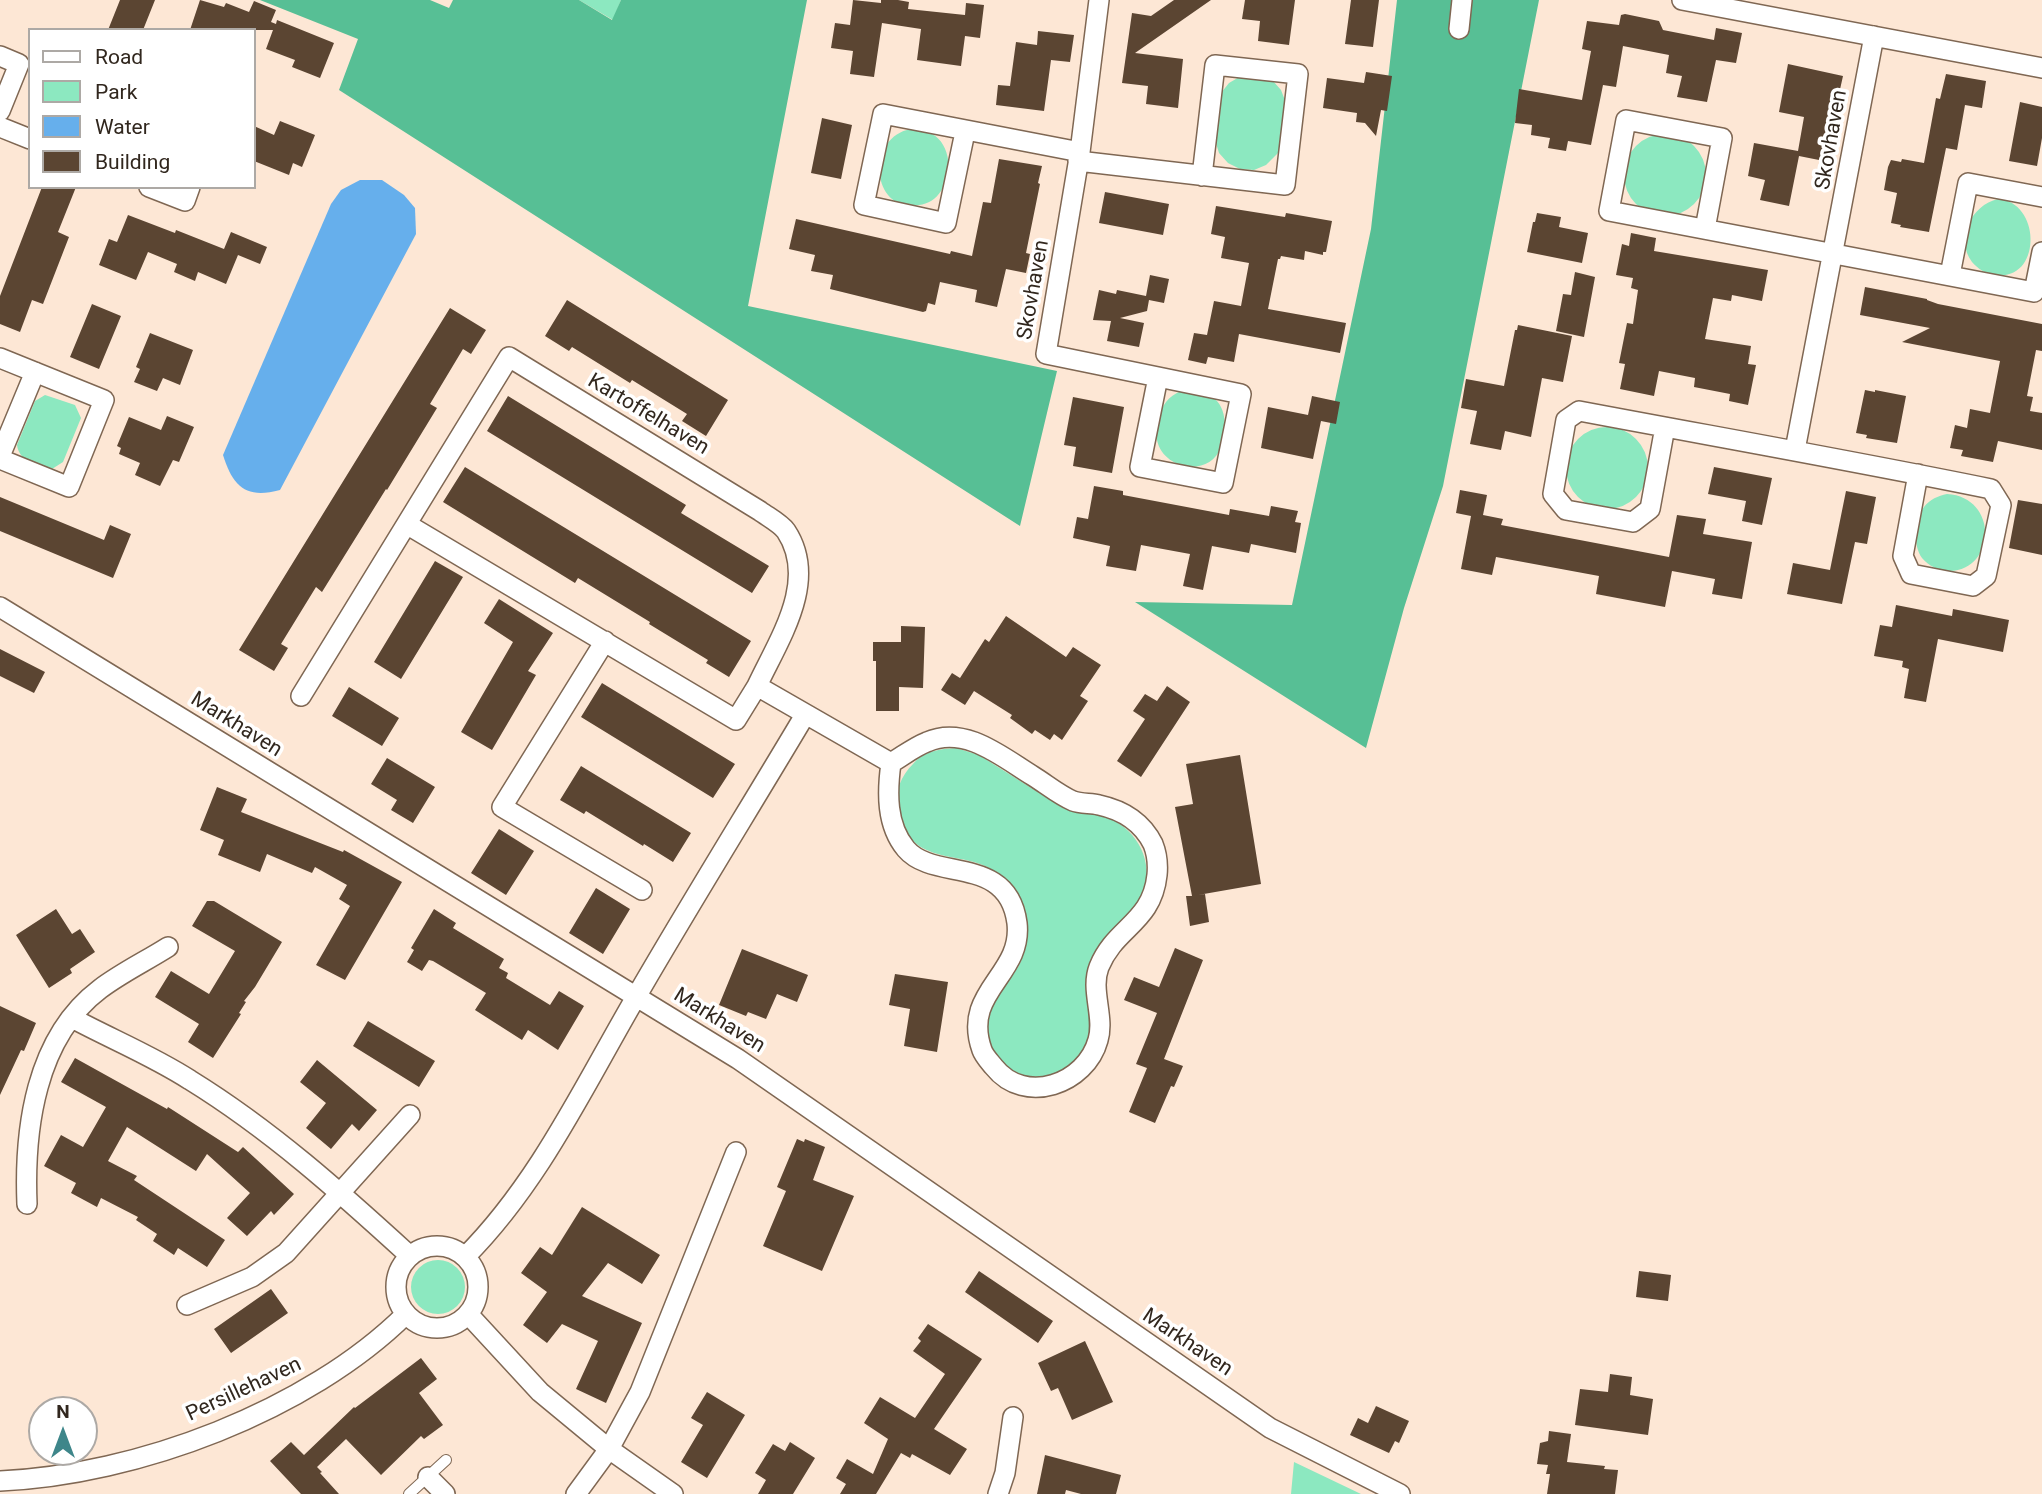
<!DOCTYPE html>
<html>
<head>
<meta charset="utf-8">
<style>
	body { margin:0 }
	#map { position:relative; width:2042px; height:1494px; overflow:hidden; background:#fde7d5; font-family:Roboto,sans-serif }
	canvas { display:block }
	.legend { position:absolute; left:28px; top:28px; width:228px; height:161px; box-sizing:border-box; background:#fff; border:2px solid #ada9a5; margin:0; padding:9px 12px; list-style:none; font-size:21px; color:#31271e }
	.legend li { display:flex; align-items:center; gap:14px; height:35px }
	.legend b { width:35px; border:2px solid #ada9a5 }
	.north { position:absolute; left:28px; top:1396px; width:70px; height:70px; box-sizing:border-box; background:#fff; border:2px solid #ada9a5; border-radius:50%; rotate:0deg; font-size:19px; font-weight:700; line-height:28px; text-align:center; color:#31271e }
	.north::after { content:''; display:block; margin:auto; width:24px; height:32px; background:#3e868a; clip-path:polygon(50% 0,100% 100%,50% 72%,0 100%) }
</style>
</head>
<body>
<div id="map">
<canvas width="2042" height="1494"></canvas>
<ul class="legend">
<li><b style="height:9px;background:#fff"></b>Road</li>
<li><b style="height:19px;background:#8ce8c0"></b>Park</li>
<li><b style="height:19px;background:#66afec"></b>Water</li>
<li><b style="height:19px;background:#5b4532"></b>Building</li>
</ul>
<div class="north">N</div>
</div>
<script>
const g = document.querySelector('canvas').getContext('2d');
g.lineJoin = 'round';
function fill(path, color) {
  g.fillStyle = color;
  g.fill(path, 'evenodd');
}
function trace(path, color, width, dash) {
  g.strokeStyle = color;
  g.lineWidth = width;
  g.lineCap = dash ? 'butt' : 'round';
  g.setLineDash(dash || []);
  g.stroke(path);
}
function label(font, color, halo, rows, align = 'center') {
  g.font = font + ' Roboto,sans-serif';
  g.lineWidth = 7;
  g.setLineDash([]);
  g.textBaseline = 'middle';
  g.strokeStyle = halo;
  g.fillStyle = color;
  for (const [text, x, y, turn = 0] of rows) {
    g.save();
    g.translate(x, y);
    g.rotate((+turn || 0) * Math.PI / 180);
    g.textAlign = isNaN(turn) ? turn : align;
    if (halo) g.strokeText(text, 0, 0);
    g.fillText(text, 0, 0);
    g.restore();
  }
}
const green = new Path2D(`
	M579 0H621L613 20Z
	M1241 76 1273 81 1281 90 1286 103 1280 151 1266 165 1254 170 1240 169 1228 163 1219 153 1215 140 1221 93 1229 83Z
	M911 129C918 130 926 131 932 134 951 144 953 175 941 191 936 199 928 204 919 205 871 214 865 137 911 129Z
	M1624 175a41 41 0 1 1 82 0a41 41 0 1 1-82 0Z
	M1998 199C2042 202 2042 282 1995 275 1986 274 1978 269 1972 262 1955 239 1971 205 1998 199Z
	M1181 391C1190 392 1201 392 1208 395 1228 403 1227 430 1221 447 1210 478 1163 470 1157 440 1155 433 1158 425 1159 419 1162 404 1168 397 1181 391Z
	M45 395 75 405 81 418 63 462 52 469C37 467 19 461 17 445L35 401Z
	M1566 468a41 41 0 1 1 82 0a41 41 0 1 1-82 0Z
	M1947 494C1999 497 1996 570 1950 571 1940 572 1929 566 1922 558 1913 546 1914 519 1924 507 1930 499 1938 496 1947 494Z
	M956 748 979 755 1063 808C1078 814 1095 812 1109 818 1139 832 1153 861 1144 892 1142 897 1141 902 1138 906 1121 926 1100 937 1091 962 1077 1000 1107 1029 1075 1062 1071 1066 1068 1070 1063 1072 1044 1080 1025 1080 1008 1068 988 1052 981 1024 993 1001 1003 984 1019 973 1024 952 1028 934 1018 914 1012 896 991 834 909 884 898 807 895 790 901 776 913 764 924 751 940 749 956 748Z
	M411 1287a27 27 0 1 1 54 0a27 27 0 1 1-54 0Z
	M1294 1462 1361 1494H1291Z`);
const forest = new Path2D(`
	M260 0H430L449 8 453 0H579L612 20 621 0H807L748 306 1057 371 1020 526 339 90 358 39Z
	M1397 0H1539L1443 486 1404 608 1366 748 1135 602 1292 605 1371 229Z`);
const water = new Path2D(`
	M360 180H382L404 195 415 208 416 234 280 490C246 499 233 487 223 455L331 204 341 190Z`);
const building = new Path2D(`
	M120 0H155L143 30H108Z
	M200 0 224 7 226 3 249 12 254 1 276 10 271 22 276 24 277 20 334 43 320 78 292 67 295 60 266 49 273 30H190Z
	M853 0 881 3V0H898L909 2 908 9 965 15 966 3 984 5 980 38 965 36 961 66 917 60 921 29 882 23 874 77 850 74 853 51 831 48 835 23 850 25Z
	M1174 0H1211L1135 53 1183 59 1178 108 1146 104 1148 86 1122 83 1132 13 1151 16Z
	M1245 0H1295L1289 45 1258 41 1260 21 1242 19Z
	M1351 0H1379L1373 47 1345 44Z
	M1625 14 1659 21 1663 30 1714 40 1716 28 1742 33 1736 63 1716 60 1707 102 1677 97 1682 76 1666 73 1669 55 1623 46 1616 87 1603 85 1591 145 1568 141 1566 151 1548 148 1550 138 1531 135 1532 125 1515 123 1519 89 1582 100 1591 51 1582 49 1587 21 1619 25 1621 15Z
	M1038 31 1074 35 1070 62 1051 60 1044 111 996 105 998 85 1010 86 1016 42 1037 45Z
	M1788 64 1843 76 1824 161 1799 156 1789 206 1760 200 1765 180 1748 176 1754 143 1798 151 1804 117 1779 112Z
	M1366 72 1392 76 1387 111 1381 110 1376 136 1365 123 1356 122 1357 113 1323 108 1327 78 1364 83Z
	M1946 74 1986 81 1982 108 1965 105 1957 150 1946 148 1929 232 1900 227 1901 225 1891 223 1897 193 1884 190 1888 167 1891 160 1901 162 1902 159 1924 163 1936 98 1940 99Z
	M2020 102 2042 107V138L2037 166 2009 161Z
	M822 118 852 125 841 179 811 173Z
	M280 121 315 135 302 167 293 163 289 175 254 161V126L274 135Z
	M999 159 1042 166 1038 183 1040 184 1026 253 1030 254 1026 273 1006 269 997 307 975 302 977 290 940 282 935 305 928 303 926 311 923 312 830 289 833 275 811 271 815 255 789 249 796 219 950 254 951 251 972 256 983 202 991 203Z
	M42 187H76L58 232 69 237 43 304 32 300 20 332 0 324V296Z
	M1105 192 1169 204 1163 235 1099 223Z
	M1216 206 1285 217 1286 213 1332 221 1326 252H1323V255L1305 251 1304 260 1281 256 1280 259H1278L1268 309 1346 323 1340 353 1239 334 1234 362 1208 357 1206 364 1188 360 1194 333 1207 335 1214 301 1241 306 1249 263 1221 258 1225 237 1211 234Z
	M1537 213 1561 217 1559 227 1588 233 1582 263 1527 252 1533 222H1535Z
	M128 215 175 233 176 230 224 249 231 232 267 247 260 264 238 255 226 284 198 272 195 281 174 272 177 264 148 252 136 280 99 265 109 239 117 242Z
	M1631 233 1656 238 1654 251 1768 270 1762 301 1732 295 1731 301 1713 298 1705 339 1751 346 1748 364 1756 365 1748 405 1729 401 1730 394 1694 387 1695 378 1659 371 1654 396 1620 389 1625 364 1619 363 1627 323 1633 324 1638 290 1631 288 1633 278 1616 275 1622 244 1629 246Z
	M1575 272 1595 277 1584 337 1556 331 1563 294 1571 295Z
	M1150 275 1169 279 1164 303 1149 300 1147 311 1120 318 1144 323 1139 347 1107 341 1111 321 1093 320 1099 290 1116 294 1117 290 1146 296Z
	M1865 287 1927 299V300L1938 304 2042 324V351L2036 350 2027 396 2033 397 2030 411 2042 413V450L1998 441 1993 462 1961 456 1963 450 1950 448 1955 425 1967 428 1970 409 1990 413 2000 361 1902 342 1930 328 1860 315Z
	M567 300 728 400 706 436 682 421 687 414 632 380 630 383 572 347 569 351 545 336Z
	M92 304 121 316 99 369 70 357Z
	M450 308 486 330 471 354 463 349 430 404 437 408 387 490 386 489 322 592 316 587 281 644 288 648 274 671 239 650Z
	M1518 325 1572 336 1563 382 1542 378 1531 437 1505 431 1501 450 1470 444 1477 411 1461 408 1466 379 1504 386 1515 330H1517Z
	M150 333 193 350 180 385 163 378 157 391 134 382 140 369 136 367Z
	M1865 390 1875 392V390L1906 396 1897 443 1866 438 1867 435 1856 433Z
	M508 396 686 505 681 513 769 566 752 593 487 431Z
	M1312 396 1340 402 1336 424 1321 421 1313 459 1261 448 1268 407 1308 415Z
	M1073 397 1124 407 1112 473 1073 466 1076 447 1064 445Z
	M167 416 194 427 179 462 173 460 160 486 135 475 140 463 119 454 121 448 117 446 129 417 161 430Z
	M465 467 751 641 729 677 706 663 708 660 649 624 650 622 578 578 575 583 443 502Z
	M1714 467 1772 478 1762 525 1742 521 1746 501 1708 494Z
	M1094 486 1123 491V495L1229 515 1230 509 1269 516 1271 506 1298 511 1295 522 1301 523 1296 553 1251 544 1249 553 1212 546 1203 590 1183 586 1190 554 1141 545 1136 571 1106 566 1110 546 1073 538 1077 517 1088 519Z
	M1460 490 1487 495 1483 515 1503 519 1501 525 1669 557 1677 515 1706 519 1703 534 1752 542 1742 599 1712 594 1715 579 1672 571 1665 607 1596 594 1599 576 1496 557 1492 575 1461 569 1471 516 1456 513Z
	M1846 491 1876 497 1867 544 1855 542 1842 604 1787 594 1793 563 1830 570Z
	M0 497 104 540 110 525 131 534 113 578 0 531Z
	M2018 500 2042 504V555L2009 548Z
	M435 561 463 577 401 679 374 662Z
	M499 599 553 633 528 671 536 675 492 750 461 732 513 642 484 623Z
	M1896 605 1952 616 1953 609 2009 620 2003 652 1938 639 1926 702 1904 698 1909 669 1902 667 1903 661 1874 656 1880 625 1892 627Z
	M1006 616 1066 657 1073 647 1101 665 1080 696 1088 701 1062 740 1054 734 1050 740 1035 730 1032 734 1010 718 1012 715 974 691 965 705 941 690 952 673 960 678 985 639 989 642Z
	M901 626 925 627 923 688 899 687V711H876V661H873V642H901Z
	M0 649 45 672 34 693 0 676Z
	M602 683 735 764 713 798 581 717Z
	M1167 686 1190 702 1141 777 1117 761 1145 719 1133 711 1145 694 1157 701Z
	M349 687 399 718 382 746 332 716Z
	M1240 755 1261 884 1198 895 1205 894 1209 922 1190 926 1186 896H1192L1175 807 1193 804 1186 764Z
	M387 758 435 787 413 823 391 810 397 800 371 784Z
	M581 766 691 833 673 862 644 844 643 846 586 811 584 814 560 800Z
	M217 787 247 799 241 812 343 852 344 850 402 882 345 980 316 965 350 906 339 899 347 885 315 867 312 873 267 854 260 872 218 855 224 840 200 830Z
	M499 829 534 851 506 895 471 873Z
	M596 888 630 909 603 954 569 933Z
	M207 901H214L282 942 255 987 244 1001 246 1002 239 1013 241 1014 213 1058 188 1042 199 1024 155 997 171 971 209 994 235 951 192 926Z
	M56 909 72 934 80 929 95 952 70 969 72 973 49 988 16 935Z
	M434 909 456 923 453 928 504 959 499 968 508 973 506 978 550 1005 559 991 584 1006 558 1050 528 1030 522 1040 475 1010 486 993 433 961 429 960 422 971 407 962 414 950 411 948Z
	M1175 948 1203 960 1164 1059 1183 1066 1174 1087 1171 1086 1155 1123 1129 1112 1147 1068 1136 1064 1157 1013 1124 1000 1134 977 1159 987Z
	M742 949 808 975 797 1002 777 994 766 1019 748 1012 746 1016 719 1005Z
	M895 974 948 982 937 1052 904 1046 910 1009 889 1005Z
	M0 1006 36 1023 24 1051 21 1050 0 1095Z
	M368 1021 435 1061 419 1087 353 1046Z
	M75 1058 167 1109 168 1107 238 1152 243 1147 294 1194 274 1215 271 1211 247 1236 227 1218 250 1193 207 1154 196 1171 127 1127 108 1161 137 1176 134 1180 225 1240 207 1267 178 1248 174 1255 153 1241 157 1234 136 1220 138 1217 101 1198 97 1207 71 1193 76 1183 44 1166 61 1135 83 1147 106 1107 61 1082Z
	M317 1060 377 1110 359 1131 352 1124 331 1149 306 1128 326 1103 300 1082Z
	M797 1139 804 1142 805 1139 825 1147 813 1180 854 1196 822 1271 763 1246 786 1191 777 1187Z
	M582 1207 660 1255 642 1284 608 1263 582 1296 642 1323 606 1403 576 1389 598 1341 562 1324 547 1343 523 1325 547 1292 521 1273 540 1247 552 1255Z
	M979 1271 1053 1321 1038 1343 965 1292Z
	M1639 1271 1671 1275 1668 1301 1636 1297Z
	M271 1289 288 1313 231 1353 214 1329Z
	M928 1324 982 1359 934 1429 967 1449 950 1475 912 1454 910 1458 901 1453 876 1494H840L846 1484 836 1478 847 1459 873 1474 888 1439 864 1423 880 1397 915 1418 945 1374 913 1351 921 1341 918 1338Z
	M1085 1341 1113 1402 1072 1420 1058 1388 1051 1391 1038 1363Z
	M421 1358 437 1379 419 1393 443 1425 424 1439 421 1436 381 1475 346 1439 317 1467 322 1472 320 1473 339 1494H301L270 1461 291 1442 304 1455 354 1407 355 1408Z
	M1610 1374 1632 1377 1630 1395 1653 1399 1648 1435 1575 1425 1580 1389 1608 1392Z
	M707 1392 745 1415 707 1478 681 1462 703 1425 691 1418Z
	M1376 1406 1409 1421 1399 1443 1395 1441 1389 1453 1350 1435 1358 1418 1368 1423Z
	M1549 1431 1571 1434 1567 1462 1605 1466 1604 1469 1618 1470 1615 1494H1547L1550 1474H1546L1548 1465 1537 1464 1540 1443 1548 1441Z
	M790 1442 815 1458 793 1494H758L766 1480 755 1473 773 1444 785 1451Z
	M1045 1455 1121 1475 1116 1494H1081L1066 1490 1065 1494H1037Z`);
const lane = new Path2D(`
	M409 1494 446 1460`);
const street = new Path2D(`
	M1099 0 1080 152 1046 354 1241 394 1223 483 1140 467 1158 377
	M1682 0 2042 68
	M1459 29 1462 0
	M0 56 19 64 0 111
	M0 127 30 139
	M965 132 946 223 864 205 883 114 1080 152
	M1078 161 1285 185 1298 74 1215 65 1202 176
	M149 187 185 201 190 187
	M1705 229 1722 138 1626 120 1609 211 2034 292 2042 252
	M1950 275 1968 183 2042 197
	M0 358 104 400 69 487 0 459
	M1665 427 1650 509 1633 522 1566 510 1553 494 1566 420 1579 411C1717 437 1854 461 1991 489L2001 505 1986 576 1973 586 1911 574 1903 556 1918 474
	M1795 450 1874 36
	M0 456 35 372
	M408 525 736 720 757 686
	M0 607 738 1059 1270 1428 1400 1494
	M605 641 502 807 642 890
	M301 696 509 357 760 511C768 517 780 523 786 531 819 581 779 639 757 686L891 763C903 756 914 747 927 742 965 725 1002 757 1033 776 1046 784 1059 795 1073 801 1081 804 1091 803 1099 805 1122 810 1142 822 1153 844 1157 854 1158 865 1157 875 1152 923 1115 927 1099 967 1090 990 1105 1017 1098 1040 1086 1084 1025 1106 994 1067 990 1062 984 1056 982 1050 961 991 1023 976 1017 923 1008 854 934 882 906 849 886 825 887 792 891 763
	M72 1018C111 1039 153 1056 190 1080 271 1130 340 1192 410 1256
	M27 1204C24 1130 35 1038 100 989 121 973 146 961 168 947
	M396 1287a41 41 0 1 1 82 0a41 41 0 1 1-82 0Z
	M465 1257C539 1183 584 1086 636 997 691 902 749 809 805 715
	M187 1305 252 1277 286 1253 410 1115
	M468 1314 540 1392 609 1449 673 1494
	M428 1477 445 1494
	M0 1481C137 1475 308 1411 406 1314
	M576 1494 609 1449 640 1392 736 1152
	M998 1494 1005 1473 1013 1417`);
const streetNames = [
	["Skovhaven",1832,140,-80],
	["Skovhaven",1034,290,-80],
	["Kartoffelhaven",648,415,31],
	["Markhaven",236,725,32],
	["Markhaven",719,1021,32],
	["Markhaven",1187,1343,34],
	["Persillehaven",244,1390,-25]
];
fill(green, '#8ce8c0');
fill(forest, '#57bf95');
fill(water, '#66afec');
fill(building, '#5b4532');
trace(lane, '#7f6753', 12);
trace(street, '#7f6753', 22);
trace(lane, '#fff', 10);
trace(street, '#fff', 19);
label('21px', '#31271e', '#fff', streetNames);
</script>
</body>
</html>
